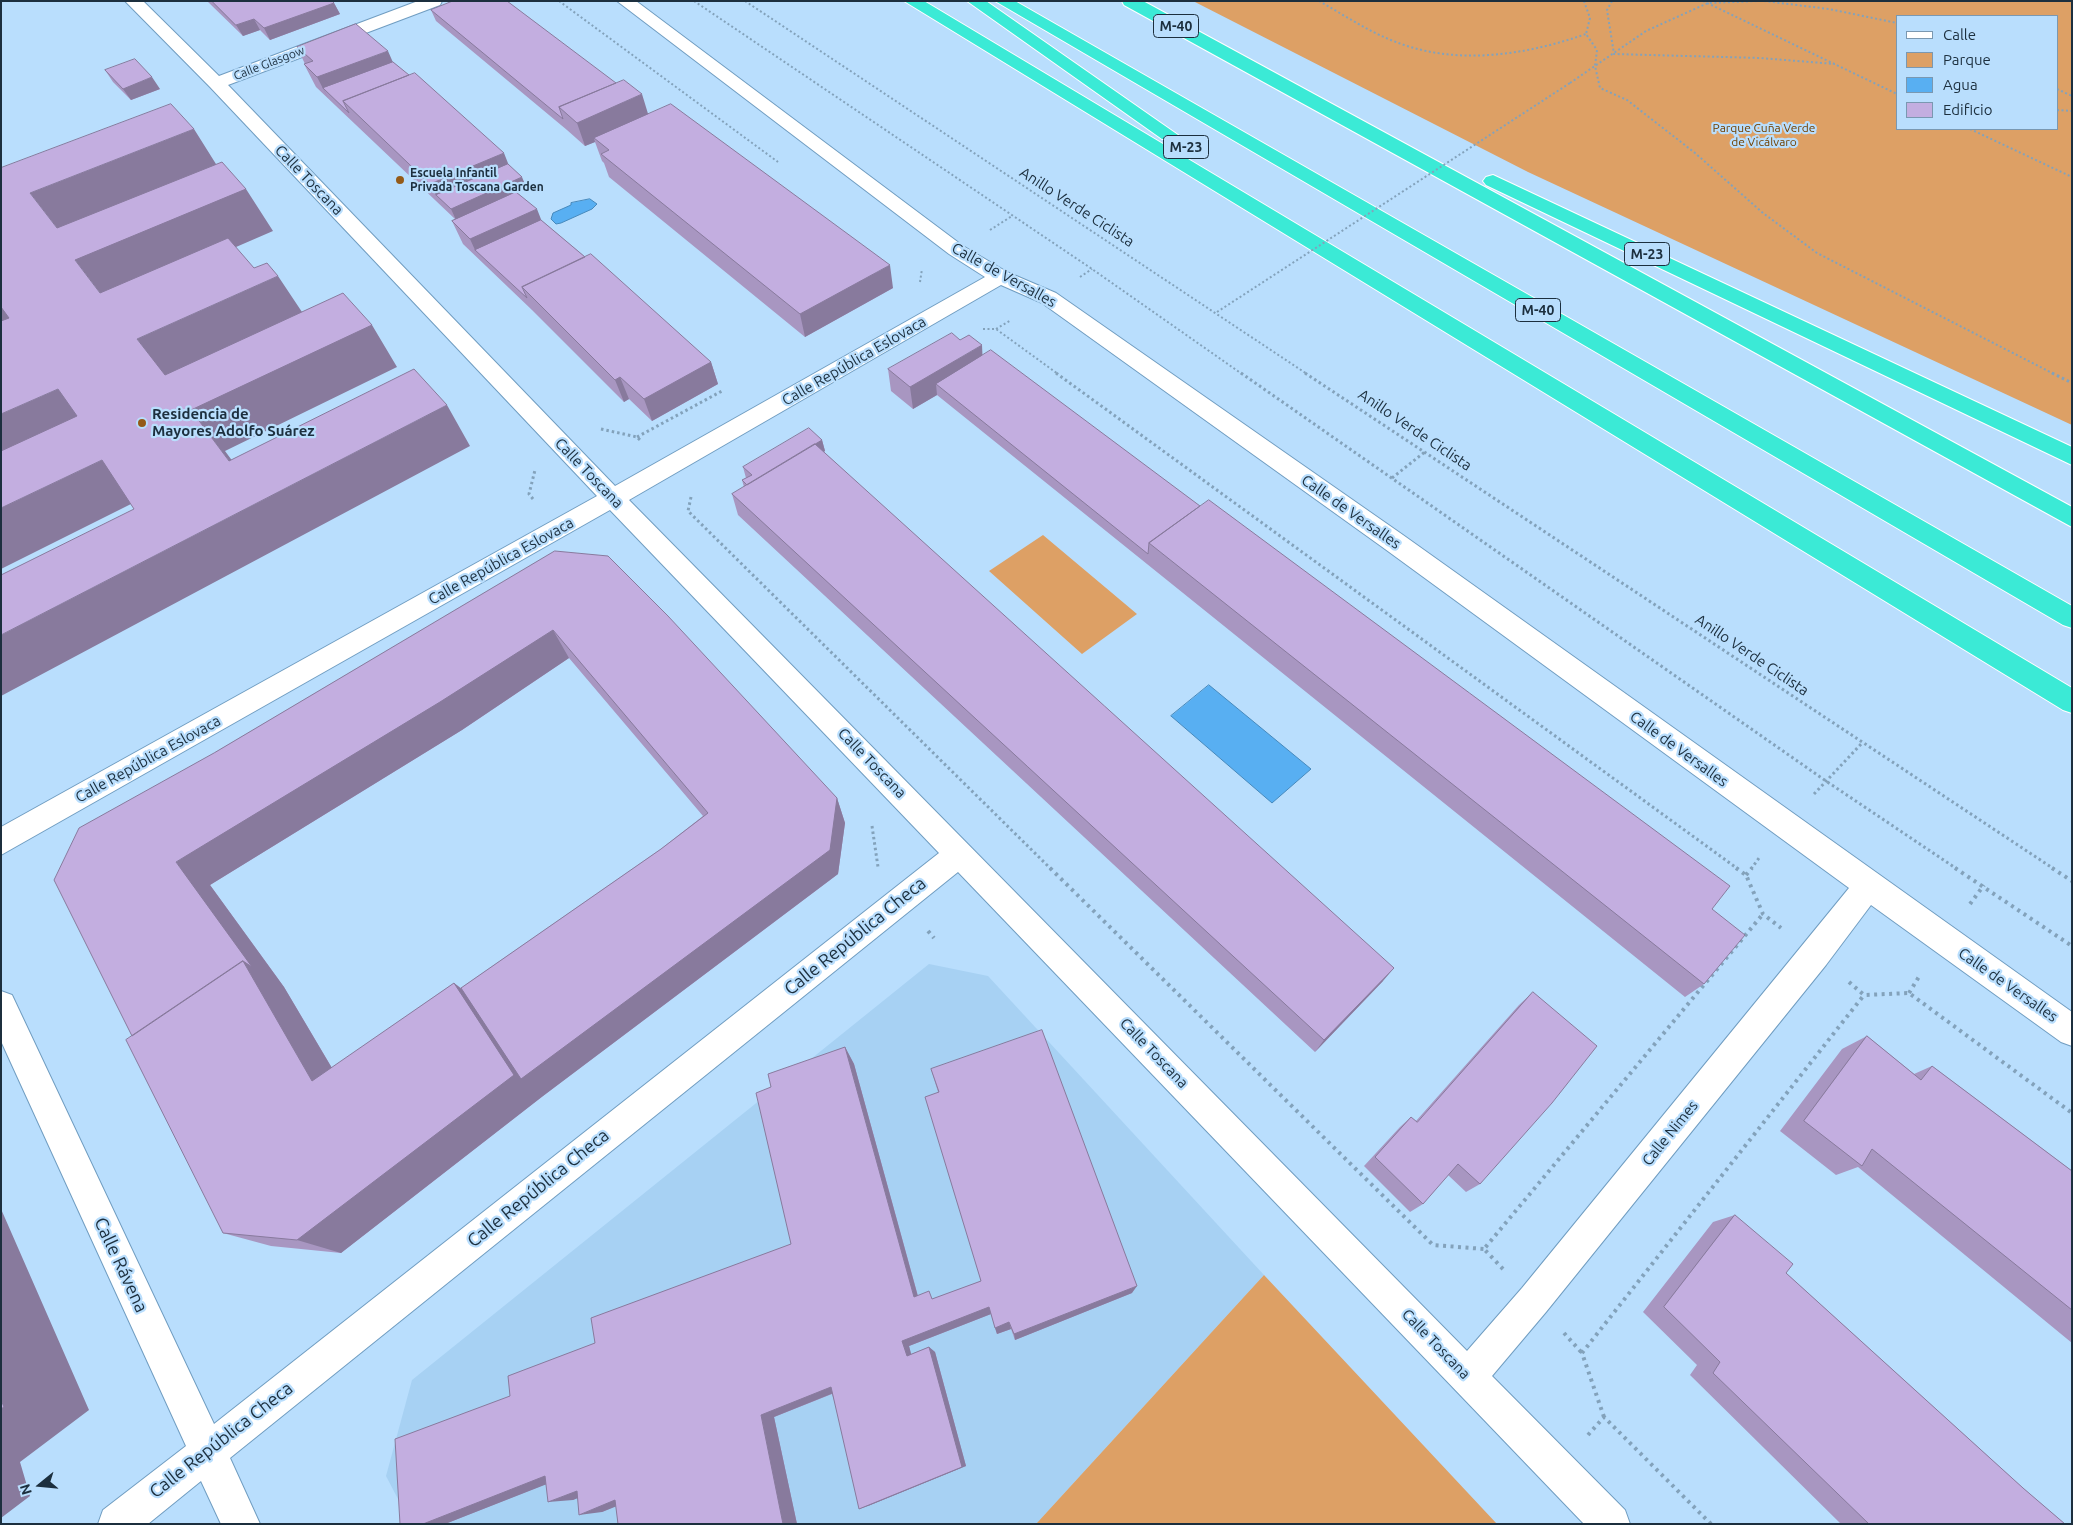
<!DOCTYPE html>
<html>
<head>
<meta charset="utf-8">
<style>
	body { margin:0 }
	#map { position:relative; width:2073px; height:1525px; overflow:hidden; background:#b9defd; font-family:Ubuntu,sans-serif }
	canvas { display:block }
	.frame { position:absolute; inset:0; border:2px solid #1c2f3e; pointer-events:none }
	.legend { position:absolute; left:1896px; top:15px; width:162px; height:115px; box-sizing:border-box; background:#b9defd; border:1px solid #7a98b1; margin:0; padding:6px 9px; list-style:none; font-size:15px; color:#1c2f3e }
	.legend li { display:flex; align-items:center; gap:10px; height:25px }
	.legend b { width:25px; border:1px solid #7a98b1 }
	.north { position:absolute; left:15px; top:1460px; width:50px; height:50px; -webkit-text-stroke:4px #b9defd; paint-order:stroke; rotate:253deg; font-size:14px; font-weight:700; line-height:20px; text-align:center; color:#1c2f3e }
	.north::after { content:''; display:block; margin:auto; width:18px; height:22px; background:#1c2f3e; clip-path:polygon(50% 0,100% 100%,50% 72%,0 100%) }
</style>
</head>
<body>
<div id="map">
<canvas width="2073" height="1525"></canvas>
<div class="frame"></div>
<ul class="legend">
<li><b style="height:6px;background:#fff"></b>Calle</li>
<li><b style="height:14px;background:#dda065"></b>Parque</li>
<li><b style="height:14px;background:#58aff2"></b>Agua</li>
<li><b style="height:14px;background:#c3aee0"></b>Edificio</li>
</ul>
<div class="north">N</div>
</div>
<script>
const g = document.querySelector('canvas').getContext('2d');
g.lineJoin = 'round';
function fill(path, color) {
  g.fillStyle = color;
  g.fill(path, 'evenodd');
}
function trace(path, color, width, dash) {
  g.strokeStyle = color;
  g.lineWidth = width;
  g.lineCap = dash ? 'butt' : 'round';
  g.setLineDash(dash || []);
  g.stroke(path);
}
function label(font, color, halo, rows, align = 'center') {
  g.font = font + ' Ubuntu,sans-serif';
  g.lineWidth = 4.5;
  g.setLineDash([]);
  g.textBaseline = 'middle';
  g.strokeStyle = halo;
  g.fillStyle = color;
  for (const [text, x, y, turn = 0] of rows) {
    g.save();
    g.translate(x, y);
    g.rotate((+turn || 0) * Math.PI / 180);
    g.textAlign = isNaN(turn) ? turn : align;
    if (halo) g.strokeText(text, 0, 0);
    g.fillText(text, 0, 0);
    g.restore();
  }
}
const built = new Path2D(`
	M929 964 988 976 1264 1275 1036 1524H411L386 1476 412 1380Z`);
const green = new Path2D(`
	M1193 1H2072V425L1528 172ZM1897 16H2057V129H1897Z
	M1043 535 1137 614 1082 654 989 571Z
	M1264 1275 1497 1524H1036Z`);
const water = new Path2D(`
	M590 199 597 204 592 209 561 223 556 224 551 219 553 213 571 205V203Z
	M1209 685 1311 769 1272 803 1171 716Z`);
const pathFar2 = new Path2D(`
	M559 1 778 162
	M694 1 1092 269 1242 374
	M745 1 1307 374
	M1319 1C1344 15 1369 32 1396 42 1457 66 1526 55 1586 34
	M1584 1 1590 18 1586 34 1597 50 1595 66 1600 88 1627 100 1695 153 1763 213 1817 253 2054 374
	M1612 1 1607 10 1614 54 1760 58 1835 64
	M1703 1 1897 94
	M1764 1 1829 9 1897 23
	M1570 83 1646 31 1708 3 1760 1
	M2057 89 2072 96
	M2057 110 2072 111
	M1970 129 2072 177
	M990 230 1012 216
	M1080 277 1092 269
	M920 282 922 269
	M983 329H996L1058 374
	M996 329 1011 320`);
const pathFar1 = new Path2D(`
	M1056 373 1738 869
	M1241 373 1826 781 1957 869
	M1305 373 2054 869
	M2052 373 2072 383
	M601 429 637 437 640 440
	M637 437 722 391
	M1392 478 1426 451
	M691 497 688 511 1051 869
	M533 499 529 494 535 470
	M1814 794 1863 742
	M872 826 878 867
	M1751 869 1759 858`);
const path = new Path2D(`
	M1050 868 1433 1245 1484 1249
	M1736 868 1746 875 1763 914 1781 928
	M1955 868 2072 946
	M2052 868 2072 881
	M1746 875 1752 868
	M1970 904 1984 885
	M928 931 934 938
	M1849 982 1864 995 1909 993 2072 1113
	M1909 993 1920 975
	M1503 1269 1484 1249 1763 914
	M1564 1333 1582 1353
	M1604 1417 1582 1353 1864 995
	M1588 1435 1604 1417 1711 1524`);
const street = new Path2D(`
	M125 1H143L219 76 418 1H442L440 5 228 85 615 486 985 277 949 254 617 1H636L963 246 1007 272 1056 293 1403 535 2072 1012V1046L2061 1042 1871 905 1826 965 1546 1312 1492 1376 1625 1510 1630 1524H1584L958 872 230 1458 260 1524H221L201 1481 148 1524H98L103 1510 186 1446 1 1041V991L12 995 214 1424 939 853 610 510 1 855V827L597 496 210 87ZM1001 285 1042 303 1385 549 1849 888 1522 1288 1467 1351 629 500Z`);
const highway = new Path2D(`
	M904 1H924L2072 688V713L2063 710Z
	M967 1H986L1178 135 1176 139H1162Z
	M995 1H1015L2072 606V628L2063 625Z
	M1122 1H1143L2072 507V527L1124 5Z
	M1493 175 2072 447V465L1486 185 1483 181 1486 177Z`);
const pathBridge = new Path2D(`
	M1217 312 1570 83`);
const wall = new Path2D(`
	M207 1H332L334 3 340 14 270 40 260 30 243 36Z
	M431 10 648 114 893 288 805 337 609 177 604 163 602 161 595 142 585 146 567 130 436 21Z
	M297 47 393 62 508 164 527 189 518 193 541 220 711 362 718 384 652 421 629 399 624 402 532 310 463 244 452 221 455 219 316 87 304 64H305Z
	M105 70 160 89 131 100 113 82Z
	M982 356 1712 909 1704 984 1685 997 937 395 913 409 891 391 888 369Z
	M822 440 825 451 824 452 1383 981 1315 1052 738 515 732 494 744 487 742 480 746 478 743 467Z
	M555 551 837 798 845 823 838 874 543 1096 341 1253 271 1246 223 1233 132 1036 214 753ZM569 658 703 816 661 849 461 988 454 983 332 1068 284 987 210 885 462 730Z
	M1533 992 1480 1184 1466 1192 1448 1175 1423 1204 1410 1212 1364 1166 1400 1127 1411 1117 1416 1121 1519 1005Z
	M1867 1036 1914 1074 1932 1066 2072 1171V1343L1858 1167 1836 1175 1780 1131 1842 1049Z
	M845 1047 854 1064 918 1296 933 1299 981 1281 938 1092 931 1069 1132 1293 1015 1340 1011 1329 997 1334 991 1314 909 1346 911 1354 929 1347 935 1352 966 1466 868 1506 832 1394 774 1417 797 1524H618L616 1506 602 1512 577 1498 573 1500 546 1484 445 1524H400L510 1396 595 1343 791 1244 771 1087Z
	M1735 1215 1786 1273 2023 1488 2065 1524H1841L1690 1375 1697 1365 1643 1312 1713 1222Z`);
const shadedWall = new Path2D(`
	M334 3 340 14 270 40 264 28Z
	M254 19 260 30 243 36 236 25Z
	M388 51 398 74 323 88 329 100 317 77Z
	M152 77 160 89 131 100 123 89Z
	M642 94 649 117 594 138 595 142 585 146 577 123Z
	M194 129 221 172 246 189 273 231 109 302 100 293 75 260 57 228 30 193Z
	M504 153 513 176 436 195 430 184Z
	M522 177 527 189 456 220 451 209Z
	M537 209 546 232 475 250 470 239Z
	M890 265 893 288 805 337 800 314Z
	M278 276 306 318 372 325 397 367 225 451 262 501 229 461 137 339Z
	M1 305 34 341 1 355Z
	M982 345 983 367 936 384 937 395 913 409 910 387Z
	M711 362 718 384 652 421 644 399Z
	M620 377 629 399 624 402 615 380Z
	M58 389 96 430 1 474V414Z
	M447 405 470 446 1 696V635Z
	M822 440 825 451 814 457 805 450Z
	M102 460 139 500 1 569V508Z
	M553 630 569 658 462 730 210 885 284 987 352 1102 312 1081 243 961 176 862Z
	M837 798 845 823 838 874 543 1096 341 1253 297 1240 454 983 485 1008Z
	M1394 968 1383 981 1315 1052 1324 1040Z
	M845 1047 854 1064 920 1304 914 1297Z
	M1 1209 89 1410 20 1462 30 1496 1 1518Z
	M1137 1286 1132 1293 1015 1340 1014 1334Z
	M989 1307 991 1314 909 1346 913 1361 907 1356 902 1341Z
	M1009 1322 1011 1329 997 1334 995 1328Z
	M929 1347 935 1352 966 1466 868 1506 859 1509Z
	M831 1387 841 1390 774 1417 797 1524H783L761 1415Z
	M570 1475 445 1524H423L545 1476Z
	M600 1489 573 1500 548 1502 577 1491Z
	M637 1498 602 1512 579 1515 615 1500Z`);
const building = new Path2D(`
	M212 1H332L334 3 264 28 254 19 236 25Z
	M453 1H507L616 83 559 107 563 119 431 10Z
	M356 24 388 51 317 77 304 64 313 61 297 47Z
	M135 59 152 77 123 89 105 70Z
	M393 62 409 75 343 101 349 113 323 88Z
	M415 73 504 153 430 184 343 101Z
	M624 80 642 94 577 123 559 107Z
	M171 104 194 129 30 193 57 228 222 162 246 189 75 260 100 293 228 238 254 268 267 263 278 276 137 339 165 375 343 293 372 325 191 410 229 461 414 369 447 405 1 635V575L134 509 102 460 1 508V451L77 416 58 389 1 414V321L9 318 1 307V168Z
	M671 104 890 265 800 314 601 154 609 150 594 138Z
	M508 164 522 177 451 209 436 195Z
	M516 192 537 209 470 239 452 221Z
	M541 220 585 257 522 287 527 298 475 250Z
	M591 254 711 362 644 399 620 377 615 380 522 287Z
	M952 333 960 340 969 335 982 345 910 387 888 369Z
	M991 350 1200 506 1149 543 1148 554 936 384Z
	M809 428 822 440 747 485 742 480 752 475 743 467Z
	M815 444 1394 968 1324 1040 732 494Z
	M1209 500 1730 886 1712 909 1745 935 1704 984 1149 543Z
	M555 551 608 556 668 616 837 798 830 850 521 1079 461 988 661 849 708 813 553 630 440 702 176 862 252 967 243 961 132 1036 54 880 79 828 214 753Z
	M243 961 312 1081 454 983 514 1075 297 1240 223 1233 126 1040Z
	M1533 992 1597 1046 1552 1103 1480 1184 1458 1164 1423 1204 1375 1157 1411 1117 1417 1122Z
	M1042 1030 1137 1286 1014 1334 1009 1322 995 1328 989 1307 902 1341 907 1356 929 1347 962 1467 859 1509 831 1387 761 1415 783 1524H618L615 1500 579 1515 577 1491 548 1502 545 1476 423 1524H400L395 1439 510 1396 508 1376 595 1343 591 1318 791 1244 756 1093 771 1087 768 1074 845 1047 914 1297 929 1291 932 1299 981 1281 925 1097 939 1092 931 1069Z
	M1867 1036 1921 1080 1932 1066 2072 1171V1310L1872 1149 1862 1166 1804 1121Z
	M1735 1215 1793 1264 1786 1273 2023 1488 2065 1524H1869L1713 1373 1720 1362 1664 1307Z
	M1 1400 4 1407 1 1409Z`);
const markers = [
	[400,180,5,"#945a18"],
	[142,423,5,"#945a18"]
];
const farStreetnames = [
	["Calle Glasgow",269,63,-21]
];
const farParknames = [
	["Parque Cuña Verde",1764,128],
	["de Vicálvaro",1764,142]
];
const farPoinames = [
	["Escuela Infantil",410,173],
	["Privada Toscana Garden",410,187]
];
const shields = [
	[1176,26,45],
	[1186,147,45],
	[1647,254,45],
	[1538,310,45]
];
const shieldNames = [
	["M-40",1176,26],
	["M-23",1186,147],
	["M-23",1647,254],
	["M-40",1538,310]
];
const streetNames = [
	["Calle Toscana",309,180,46],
	["Anillo Verde Ciclista",1077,207,33],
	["Calle de Versalles",1004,275,29],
	["Calle República Eslovaca",854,361,-30],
	["Anillo Verde Ciclista",1415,430,34],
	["Calle Toscana",589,473,46],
	["Calle de Versalles",1351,512,35],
	["Calle República Eslovaca",501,561,-29],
	["Anillo Verde Ciclista",1752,655,34],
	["Calle de Versalles",1679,749,36],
	["Calle República Eslovaca",148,759,-29],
	["Calle Toscana",872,763,46],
	["Calle de Versalles",2008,985,35],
	["Calle Toscana",1154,1053,46],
	["Calle Nimes",1670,1133,-51],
	["Calle Toscana",1436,1344,46]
];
const poiNames = [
	["Residencia de",152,414],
	["Mayores Adolfo Suárez",152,431]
];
const nearStreetnames = [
	["Calle República Checa",855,936,-39],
	["Calle República Checa",538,1188,-39],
	["Calle Rávena",121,1265,65],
	["Calle República Checa",221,1440,-38]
];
fill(built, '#a7d1f3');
fill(green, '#dda065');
fill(water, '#58aff2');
trace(water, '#4689bc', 1);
trace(street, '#709dc1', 2);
trace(highway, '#fff', 2);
trace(pathFar2, '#83a2bb', 2, [2, 2.5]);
trace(pathFar1, '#83a2bb', 3, [2.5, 3]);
trace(path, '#83a2bb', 4, [3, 4.5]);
fill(street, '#fff');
fill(highway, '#3bead6');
trace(pathBridge, '#83a2bb', 2, [2, 2.5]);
fill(wall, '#a896c1');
fill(shadedWall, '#887a9d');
fill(building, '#c3aee0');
trace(building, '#887a9d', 1);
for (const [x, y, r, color] of markers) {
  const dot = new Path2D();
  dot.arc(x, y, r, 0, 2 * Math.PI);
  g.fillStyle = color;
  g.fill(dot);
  trace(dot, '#b9defd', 2);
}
label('12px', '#1c2f3e', '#b9defd', farStreetnames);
label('12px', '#704000', '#b9defd', farParknames);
label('bold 12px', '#1c2f3e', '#b9defd', farPoinames, 'left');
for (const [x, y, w] of shields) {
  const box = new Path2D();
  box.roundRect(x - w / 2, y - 11.5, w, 23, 4);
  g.fillStyle = '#b9defd';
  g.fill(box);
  trace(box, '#1c2f3e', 1);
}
label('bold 14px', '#1c2f3e', null, shieldNames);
label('15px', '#1c2f3e', '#b9defd', streetNames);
label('bold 15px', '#1c2f3e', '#b9defd', poiNames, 'left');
label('18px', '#1c2f3e', '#b9defd', nearStreetnames);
</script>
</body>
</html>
